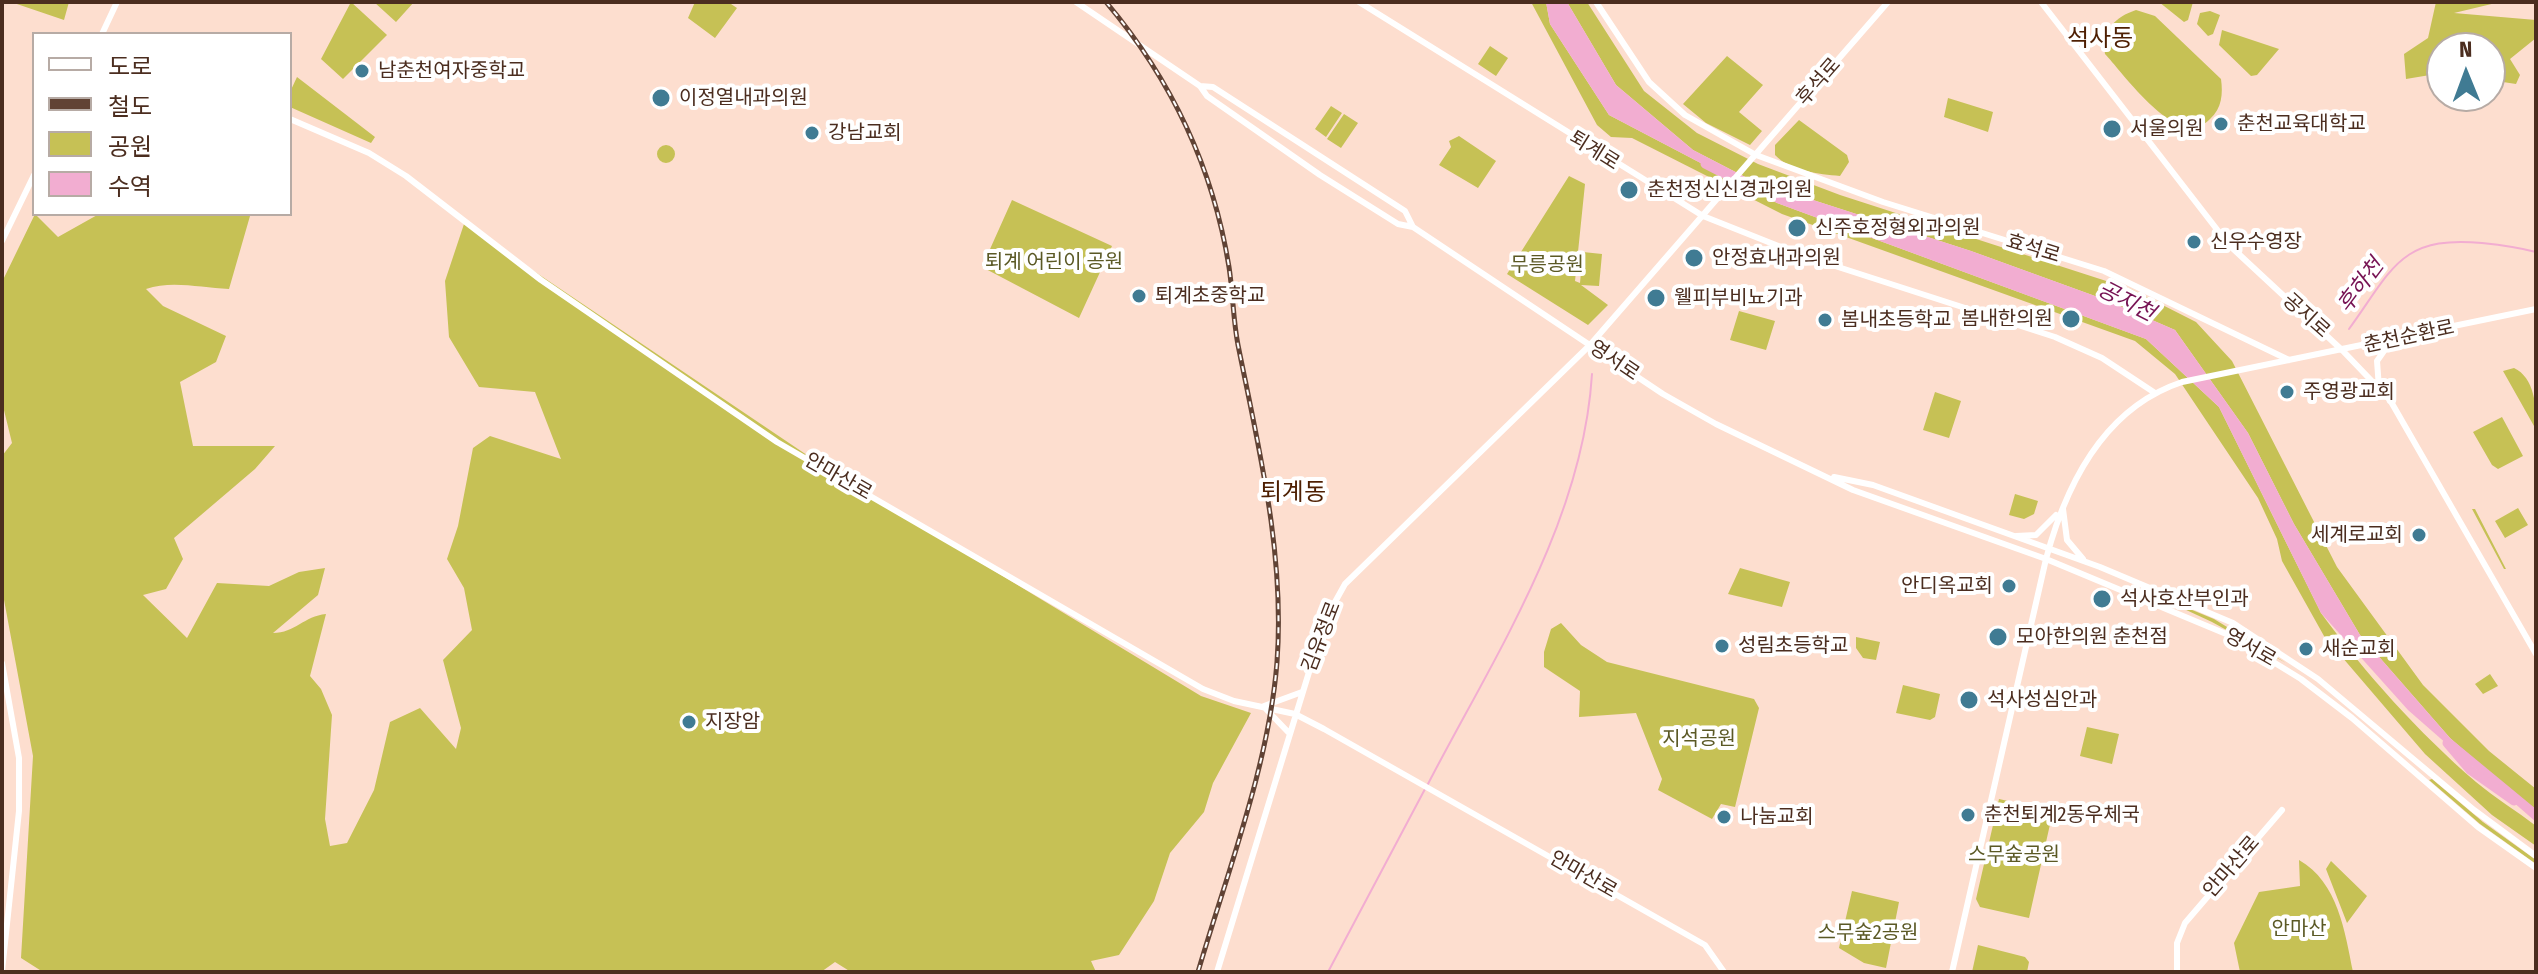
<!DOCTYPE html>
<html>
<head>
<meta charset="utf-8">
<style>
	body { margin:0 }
	#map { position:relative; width:2538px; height:974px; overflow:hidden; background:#fddecf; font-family:"Fira Sans Condensed","Noto Sans KR",sans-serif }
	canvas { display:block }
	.frame { position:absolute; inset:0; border:4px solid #4b2d1f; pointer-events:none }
	.legend { position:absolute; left:32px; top:32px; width:260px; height:184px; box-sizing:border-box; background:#fff; border:2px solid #b7aba5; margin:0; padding:10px 14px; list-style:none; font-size:24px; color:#4b2d1f }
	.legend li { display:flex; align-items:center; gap:16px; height:40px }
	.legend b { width:40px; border:2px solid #b7aba5 }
	.north { position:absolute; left:2426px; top:32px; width:80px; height:80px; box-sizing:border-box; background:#fff; border:2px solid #b7aba5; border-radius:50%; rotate:359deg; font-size:22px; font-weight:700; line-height:32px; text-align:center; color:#4b2d1f }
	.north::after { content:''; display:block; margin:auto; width:28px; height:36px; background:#407b93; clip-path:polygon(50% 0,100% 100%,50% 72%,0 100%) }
</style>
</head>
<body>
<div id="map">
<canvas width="2538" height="974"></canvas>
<div class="frame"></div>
<ul class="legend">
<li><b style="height:10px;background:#fff"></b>도로</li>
<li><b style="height:10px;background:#614335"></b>철도</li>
<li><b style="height:22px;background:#c6c155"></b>공원</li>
<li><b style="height:22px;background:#f2add1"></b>수역</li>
</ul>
<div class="north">N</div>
</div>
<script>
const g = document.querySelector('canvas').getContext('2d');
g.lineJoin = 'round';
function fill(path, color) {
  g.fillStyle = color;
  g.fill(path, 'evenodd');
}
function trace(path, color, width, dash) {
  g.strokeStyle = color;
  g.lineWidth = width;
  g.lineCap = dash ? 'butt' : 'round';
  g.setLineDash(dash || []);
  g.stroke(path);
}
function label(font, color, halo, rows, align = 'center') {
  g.font = font + ' "Fira Sans Condensed","Noto Sans KR",sans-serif';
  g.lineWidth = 8;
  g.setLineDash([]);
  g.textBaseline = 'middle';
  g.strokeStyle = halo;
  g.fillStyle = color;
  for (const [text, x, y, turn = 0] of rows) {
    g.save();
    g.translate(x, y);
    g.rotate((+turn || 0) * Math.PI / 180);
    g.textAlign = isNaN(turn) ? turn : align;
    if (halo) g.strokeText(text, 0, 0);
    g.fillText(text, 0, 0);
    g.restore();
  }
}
const green = new Path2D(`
	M11 2H69L64 20Z
	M351 2 387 35 343 79 321 59Z
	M374 2H414L396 22Z
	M695 2H728L737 8 715 38 688 18Z
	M1531 2H1546L1550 24 1609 115 1777 203 2146 339 2219 407 2321 613C2365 673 2419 733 2476 782 2495 798 2517 811 2536 826V846L2492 815 2425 754 2324 636 2282 561 2277 539 2258 498 2175 374 2135 341 1782 214 1632 138 1611 137 1597 125Z
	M1567 2H1587L1644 91 1697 133 1758 164 1840 195 2131 289 2196 322 2232 361 2337 567 2423 685 2489 751 2536 789V815L2450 738 2360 635 2294 524 2248 433 2175 330 2106 300 1971 251 1751 180 1693 150 1616 85Z
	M2159 2H2193L2188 20 2184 22Z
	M2436 2H2500L2454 13 2536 20V38L2510 59 2520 75 2516 84 2490 80V48H2442V73L2406 79 2404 54 2428 38Z
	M2136 10 2155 16 2221 79C2223 94 2222 108 2210 119 2178 152 2125 75 2105 54 2102 30 2115 17 2136 10Z
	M2210 11 2220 15 2213 34 2208 36 2197 24 2200 13Z
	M2222 30 2279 49 2257 75 2251 76 2219 45Z
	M1490 46 1508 58 1496 76 1478 64Z
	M1727 56 1763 85 1739 112 1762 131 1750 145 1706 123 1683 104Z
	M297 77 375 137 371 143 290 107V92Z
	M1948 98 1993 112 1988 132 1944 117Z
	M1331 106 1342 113 1326 137 1315 129Z
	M1344 114 1358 123 1341 148 1327 139Z
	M1799 120 1847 155 1849 162 1840 176C1819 174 1790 171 1775 155V145Z
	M1459 136 1496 161 1478 188 1439 165 1451 147 1449 141Z
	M657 154a9 9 0 1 1 18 0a9 9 0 1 1-18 0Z
	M1569 176 1585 184 1575 281 1580 283 1583 252 1602 254 1599 286 1581 285 1608 305 1588 325 1507 274Z
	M1012 200 1112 246 1079 318 982 267Z
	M35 214 58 237 99 214 250 216 229 289C201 288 172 280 146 289L163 306 226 336 216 362 180 382 193 446H275L255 469 174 538 183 559 166 589 143 595 187 638 217 583 269 586 299 572 325 568 318 595 273 633C295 633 304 616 326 614L310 676 321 689 332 715 325 819 330 846 347 843 374 790 390 722 420 708 456 749 461 728 443 660 472 630 464 588 447 559 458 526 473 448 490 436 561 459 535 392 479 387 449 337 445 281 464 224 844 480 1201 696 1251 713 1213 783 1204 812 1170 853 1154 901 1119 955 1091 961 1096 972H851L835 962 821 972H43L21 958 33 756 2 589V456L12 443 2 402V282Z
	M1739 311 1775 321 1766 350 1730 340Z
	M2514 368C2534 377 2538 408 2534 426L2503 371Z
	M1935 392 1961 401 1949 438 1923 430Z
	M2502 417 2523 456 2498 469 2492 465 2473 432Z
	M2015 494 2038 501 2034 514 2024 519 2009 515Z
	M2518 508 2528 525 2505 538 2495 521Z
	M2472 509H2475L2506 569H2504Z
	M1740 568 1790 582 1782 607 1728 594Z
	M2139 588 2214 619 2286 663 2212 622Z
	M1561 623 1581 645 1607 662 1754 699 1759 708 1735 807 1721 804 1712 819 1658 790 1662 779 1636 713 1579 717 1580 691 1544 667V652L1551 629Z
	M1856 637 1880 642 1876 660 1863 658 1856 648Z
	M2490 674 2498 686 2483 694 2475 684Z
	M1903 685 1940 694 1935 717 1930 720 1896 713Z
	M2087 727 2119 734 2112 764 2080 756Z
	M2432 779 2483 822 2536 860V864L2480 824 2429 780Z
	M1999 799 2053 811 2029 918 1980 907 1976 899Z
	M2299 860C2338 882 2345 932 2353 972H2240L2234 943 2259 892 2300 886Z
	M2331 861 2367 896 2347 923 2326 869Z
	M1852 891 1899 902 1886 968 1864 963 1839 948Z
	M1978 945 2025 957 2029 962 2027 972H1972Z`);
const water = new Path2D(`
	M1546 2H1567L1616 85 1693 150 1751 180 1971 251 2106 300 2175 330 2248 433 2294 524 2360 635 2450 738 2536 809V822L2408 710 2321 613 2219 407 2146 339 1777 203 1609 115 1550 24Z`);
const stream = new Path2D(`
	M2349 329C2392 270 2400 235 2482 243 2501 245 2517 247 2536 252
	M1428 784C1495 655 1583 522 1592 374
	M1328 972 1425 789`);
const river = new Path2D(`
	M1705 164 1738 181
	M2447 743 2470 770 2514 801`);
const minor = new Path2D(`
	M1076 2 1200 86 1207 96 1320 175 1398 224 1413 227 1663 394 1716 424 1853 490 2046 559 2231 636 2301 679 2352 718 2478 827 2536 868
	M1359 2 1703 216 1801 255 2055 337 2102 358 2155 393
	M1596 2 1649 82 1685 115 1756 155 1883 202 2104 271 2289 360
	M2041 2 2229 245 2343 351 2390 400 2536 654
	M102 34 117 2
	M1200 86 1213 87 1405 211 1413 227
	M290 119 369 153 406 176 541 280 777 442 1203 689 1234 701 1295 714 1324 729 1705 945 1724 972
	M2 241 34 175
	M2379 388 2377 361 2391 341
	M1834 477 1873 485 2100 567 2233 623 2318 679 2474 810 2536 856
	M2063 509 2067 540 2083 559
	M2016 536 2036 535 2056 515
	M2 663 19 758V811L2 971
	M1264 706 1302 692
	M1265 708 1289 733
	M1217 972 1325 620 1345 584 1590 345 1888 2
	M1952 972 2046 559C2066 484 2104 408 2182 382L2536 309
	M2177 972V943L2185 923 2282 810`);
const rail = new Path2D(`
	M1106 2C1171 79 1213 167 1229 267 1233 293 1233 319 1238 345 1259 449 1285 555 1277 662 1269 765 1227 873 1198 972`);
const markers = [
	[362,71,8,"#407b93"],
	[661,98,10,"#407b93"],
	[2221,124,8,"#407b93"],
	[2112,129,10,"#407b93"],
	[812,133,8,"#407b93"],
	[1629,190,10,"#407b93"],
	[1797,228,10,"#407b93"],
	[2194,242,8,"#407b93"],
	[1694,258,10,"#407b93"],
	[1139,296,8,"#407b93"],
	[1656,298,10,"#407b93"],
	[2071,319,10,"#407b93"],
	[1825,320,8,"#407b93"],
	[2287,392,8,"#407b93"],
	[2419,535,8,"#407b93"],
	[2009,586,8,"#407b93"],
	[2102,599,10,"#407b93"],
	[1998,637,10,"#407b93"],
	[1722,646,8,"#407b93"],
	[2306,649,8,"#407b93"],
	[1969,700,10,"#407b93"],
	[689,722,8,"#407b93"],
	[1968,815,8,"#407b93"],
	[1724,817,8,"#407b93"]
];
const poiNames = [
	["남춘천여자중학교",378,71],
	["이정열내과의원",679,98],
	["춘천교육대학교",2237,124],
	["서울의원",2130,129],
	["강남교회",828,133],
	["춘천정신신경과의원",1647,190],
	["신주호정형외과의원",1815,228],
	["신우수영장",2210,242],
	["안정효내과의원",1712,258],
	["퇴계초중학교",1155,296],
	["웰피부비뇨기과",1674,298],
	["봄내한의원",2053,319,"right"],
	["봄내초등학교",1841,320],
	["주영광교회",2303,392],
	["세계로교회",2403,535,"right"],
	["안디옥교회",1993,586,"right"],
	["석사호산부인과",2120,599],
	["모아한의원 춘천점",2016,637],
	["성림초등학교",1738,646],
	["새순교회",2322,649],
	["석사성심안과",1987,700],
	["지장암",705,722],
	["춘천퇴계2동우체국",1984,815],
	["나눔교회",1740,817]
];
const streetNames = [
	["후석로",1819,82,-49],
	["퇴계로",1594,151,32],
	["효석로",2033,249,17],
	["공지로",2306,316,42],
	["춘천순환로",2409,337,-12],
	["영서로",1614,361,34],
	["안마산로",838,477,30],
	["김유정로",1322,637,-69],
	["영서로",2250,648,30],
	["안마산로",2232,867,-49],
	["안마산로",1583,875,30]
];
const parkNames = [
	["퇴계 어린이 공원",1054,262],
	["무릉공원",1547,265],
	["지석공원",1699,739],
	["스무숲공원",2014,855],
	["안마산",2299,929],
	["스무숲2공원",1868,933]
];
const waterNames = [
	["후하천",2361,286,-53],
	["공지천",2126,302,27]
];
const quarterNames = [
	["석사동",2100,39],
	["퇴계동",1293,493]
];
fill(green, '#c6c155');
fill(water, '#f2add1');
trace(stream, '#f2add1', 2);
trace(river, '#f2add1', 9);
trace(minor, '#fff', 6);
trace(rail, '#614335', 5);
trace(rail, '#fff', 2, [6]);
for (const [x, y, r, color] of markers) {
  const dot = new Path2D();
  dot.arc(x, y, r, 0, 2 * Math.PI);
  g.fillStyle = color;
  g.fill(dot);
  trace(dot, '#fff', 3);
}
label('20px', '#4b2d1f', '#fff', poiNames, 'left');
label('20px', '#4b2d1f', '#fff', streetNames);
label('20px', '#5b5925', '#fff', parkNames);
label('italic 22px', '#761253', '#fff', waterNames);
label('24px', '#4e1f02', '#fff', quarterNames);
</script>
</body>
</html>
